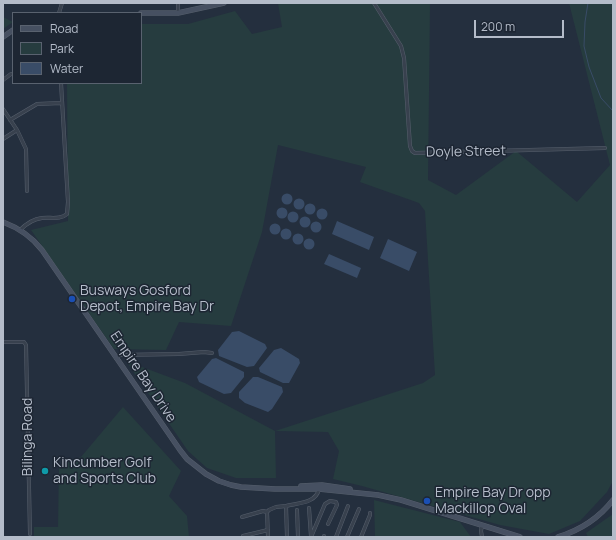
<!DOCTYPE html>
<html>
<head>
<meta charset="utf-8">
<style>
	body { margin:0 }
	#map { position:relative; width:616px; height:540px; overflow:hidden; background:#242f3e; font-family:Manrope,sans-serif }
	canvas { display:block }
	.frame { position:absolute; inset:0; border:4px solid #b4bcc9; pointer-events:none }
	.legend { position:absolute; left:12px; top:12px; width:130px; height:72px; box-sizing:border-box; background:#1d2633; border:1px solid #59626f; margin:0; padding:5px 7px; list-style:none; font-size:12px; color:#b4bcc9 }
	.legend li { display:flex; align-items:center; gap:8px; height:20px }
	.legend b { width:20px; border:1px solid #59626f }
	.scale { position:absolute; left:474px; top:20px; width:90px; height:18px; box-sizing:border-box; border:2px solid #b4bcc9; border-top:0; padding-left:5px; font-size:12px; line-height:14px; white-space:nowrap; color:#b4bcc9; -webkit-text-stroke:3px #1d2633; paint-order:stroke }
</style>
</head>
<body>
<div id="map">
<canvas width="616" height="540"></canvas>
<div class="frame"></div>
<ul class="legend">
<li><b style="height:5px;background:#465061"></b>Road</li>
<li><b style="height:11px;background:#263c3f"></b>Park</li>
<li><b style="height:11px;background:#394c67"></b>Water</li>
</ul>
<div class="scale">200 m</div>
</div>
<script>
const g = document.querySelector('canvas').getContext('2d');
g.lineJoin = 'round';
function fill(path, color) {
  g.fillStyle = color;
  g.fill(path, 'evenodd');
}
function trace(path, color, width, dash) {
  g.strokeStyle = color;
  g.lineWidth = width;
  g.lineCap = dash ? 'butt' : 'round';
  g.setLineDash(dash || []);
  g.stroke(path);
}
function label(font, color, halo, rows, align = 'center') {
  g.font = font + ' Manrope,sans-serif';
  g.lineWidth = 3;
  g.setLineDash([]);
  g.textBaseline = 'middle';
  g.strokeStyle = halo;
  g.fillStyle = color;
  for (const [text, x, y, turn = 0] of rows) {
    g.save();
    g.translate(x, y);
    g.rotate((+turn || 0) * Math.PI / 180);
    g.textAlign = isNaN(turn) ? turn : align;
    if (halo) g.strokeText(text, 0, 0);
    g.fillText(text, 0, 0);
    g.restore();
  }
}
const green = new Path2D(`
	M278 3H430L428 180 456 195 516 151 577 202 610 165 569 3H613V481L607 492 580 521 549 534 500 525 362 486 333 479 339 451 328 432 275 431 276 478H236L207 468 188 451 126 361 185 383 275 431 423 383 435 375 425 211 419 203 360 182 366 167 278 145 262 232 231 326 179 322 166 350 114 349 31 230 68 221 67 83H141V24H188L235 11 252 34 282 27Z
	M3 17 13 22 3 29Z
	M123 407 181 471 169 496 187 516 189 537H34V527H58L59 466 81 457Z
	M374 500 460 522 471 537H375Z
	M613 514V537H588L586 533Z`);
const water = new Path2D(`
	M281.5 199a5.5 5.5 0 1 1 11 0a5.5 5.5 0 1 1-11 0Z
	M293.5 204a5.5 5.5 0 1 1 11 0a5.5 5.5 0 1 1-11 0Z
	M304.5 209a5.5 5.5 0 1 1 11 0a5.5 5.5 0 1 1-11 0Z
	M276.5 213a5.5 5.5 0 1 1 11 0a5.5 5.5 0 1 1-11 0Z
	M316.5 214a5.5 5.5 0 1 1 11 0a5.5 5.5 0 1 1-11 0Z
	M287.5 217a5.5 5.5 0 1 1 11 0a5.5 5.5 0 1 1-11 0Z
	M299.5 222a5.5 5.5 0 1 1 11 0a5.5 5.5 0 1 1-11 0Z
	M337 221 374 237 369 250 332 234Z
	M310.5 227a5.5 5.5 0 1 1 11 0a5.5 5.5 0 1 1-11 0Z
	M269.5 229a5.5 5.5 0 1 1 11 0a5.5 5.5 0 1 1-11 0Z
	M280.5 234a5.5 5.5 0 1 1 11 0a5.5 5.5 0 1 1-11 0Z
	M292.5 239a5.5 5.5 0 1 1 11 0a5.5 5.5 0 1 1-11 0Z
	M303.5 244a5.5 5.5 0 1 1 11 0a5.5 5.5 0 1 1-11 0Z
	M388 239 417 252 409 271 380 258Z
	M329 254 361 268 357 278 324 264Z
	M239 331 265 344 267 348 254 366 247 367 219 356 218 350 232 332Z
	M281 348 299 359 300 363 289 383H283L260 372 259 368 274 350Z
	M216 358 244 372V377L231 393 224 394 199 382 197 377 212 359Z
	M253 377H258L282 387 283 392 272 409 268 412 245 403 239 398V392Z`);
const stream = new Path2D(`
	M588 3 585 22 584 46 589 67 601 98 613 111`);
const minor = new Path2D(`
	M178 3V13
	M374 3 401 46 404 58 410 146 412 151 415 153 605 148
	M59 13 62 3
	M3 80 11 74
	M3 109 17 130 26 149 27 191
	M10 120 37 104 61 103
	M3 139 17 130
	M20 230C26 224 33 219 42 218 51 217 60 220 67 214L68 202 61 83
	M3 342H24L26 345 30 534
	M116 358 120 355 179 354 204 352 212 353
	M286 506 287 537
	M309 508 311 536
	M297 510 298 537
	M242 517 263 511 267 512
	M243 536 268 530
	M268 537 267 512 269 510 276 507 286 506C299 503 316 503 319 489
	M311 537 325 504 330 501 336 502 337 505 328 524
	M324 537V536
	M336 537 348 506
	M347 537 359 509
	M361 537 370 515V513
	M482 537 481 531 482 525`);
const secondary = new Path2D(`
	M141 13H178L224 3
	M3 37 13 30
	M3 222C19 228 32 237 42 250L180 450 187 459 206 474 219 481 231 485 241 487 275 489H319L378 495 401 500 520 537
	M301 486 322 485 350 489
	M558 537C581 530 599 518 613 500`);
const markers = [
	[72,299,4,"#1a4fb4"],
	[45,471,4,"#0f9aa8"],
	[427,501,4,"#1a4fb4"]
];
const streetNames = [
	["Doyle Street",466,152,-1],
	["Empire Bay Drive",143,377,56],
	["Bilinga Road",28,437,-90]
];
const poiNames = [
	["Busways Gosford",80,291],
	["Depot, Empire Bay Dr",80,307],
	["Kincumber Golf",53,463],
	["and Sports Club",53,479],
	["Empire Bay Dr opp",435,493],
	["Mackillop Oval",435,509]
];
fill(green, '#263c3f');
fill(water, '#394c67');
trace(stream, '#394c67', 1);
trace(minor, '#565f6c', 4);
trace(secondary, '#565f6c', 5.5);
trace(minor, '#38414e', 3);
trace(secondary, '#465061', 4.5);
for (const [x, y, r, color] of markers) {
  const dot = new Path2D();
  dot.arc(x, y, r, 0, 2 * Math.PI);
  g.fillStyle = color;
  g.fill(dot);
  trace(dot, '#1d2633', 1.5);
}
label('14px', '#b4bcc9', '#1d2633', streetNames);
label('14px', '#b4bcc9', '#1d2633', poiNames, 'left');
</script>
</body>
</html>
